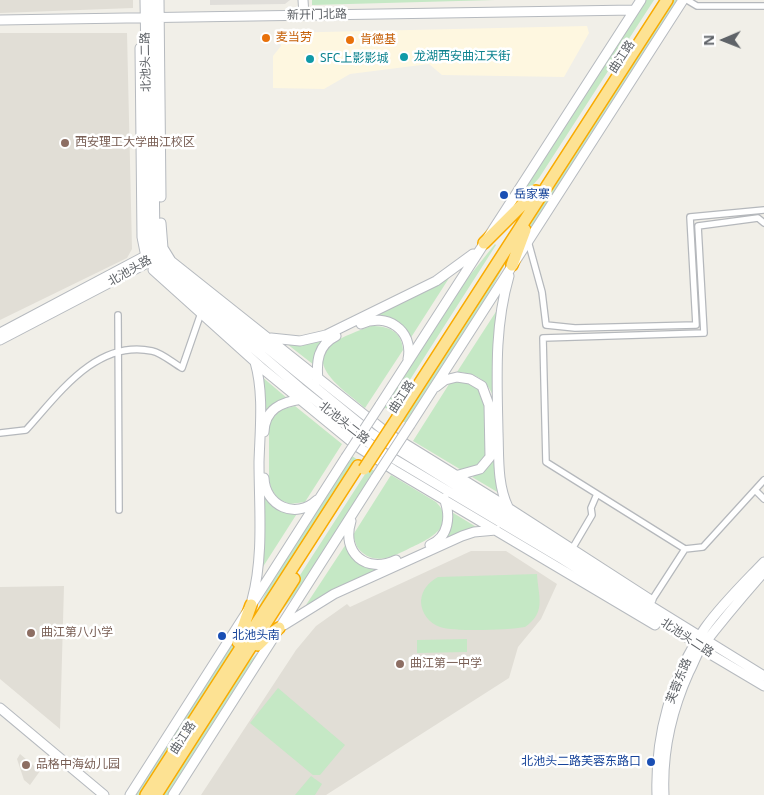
<!DOCTYPE html>
<html>
<head>
<meta charset="utf-8">
<style>
	body { margin:0 }
	#map { position:relative; width:764px; height:795px; overflow:hidden; background:#f1efe8; font-family:"Noto Sans",sans-serif }
	canvas { display:block }
	.north { position:absolute; left:699px; top:15px; width:50px; height:50px; -webkit-text-stroke:4px #fff; paint-order:stroke; rotate:269deg; font-size:14px; font-weight:700; line-height:20px; text-align:center; color:#5f6368 }
	.north::after { content:''; display:block; margin:auto; width:18px; height:22px; background:#5f6368; clip-path:polygon(50% 0,100% 100%,50% 72%,0 100%) }
</style>
</head>
<body>
<div id="map">
<canvas width="764" height="795"></canvas>
<div class="north">N</div>
</div>
<script>
const g = document.querySelector('canvas').getContext('2d');
g.lineJoin = 'round';
function fill(path, color) {
  g.fillStyle = color;
  g.fill(path, 'evenodd');
}
function trace(path, color, width, dash) {
  g.strokeStyle = color;
  g.lineWidth = width;
  g.lineCap = dash ? 'butt' : 'round';
  g.setLineDash(dash || []);
  g.stroke(path);
}
function label(font, color, halo, rows, align = 'center') {
  g.font = font + ' "Noto Sans","Noto Sans SC",sans-serif';
  g.lineWidth = 5;
  g.setLineDash([]);
  g.textBaseline = 'middle';
  g.strokeStyle = halo;
  g.fillStyle = color;
  for (const [text, x, y, turn = 0] of rows) {
    g.save();
    g.translate(x, y);
    g.rotate((+turn || 0) * Math.PI / 180);
    g.textAlign = isNaN(turn) ? turn : align;
    if (halo) g.strokeText(text, 0, 0);
    g.fillText(text, 0, 0);
    g.restore();
  }
}
const commercial = new Path2D(`
	M587 26 589 33 564 77 442 75 429 64 350 74 324 89 273 88V56L281 46 278 33Z`);
const industrial = new Path2D(`
	M210 0H290L285 4 210 5Z`);
const education = new Path2D(`
	M0 0H133V8L0 13Z
	M0 33H127L132 249 127 258 0 320Z
	M471 551H506L557 584 541 619 518 647 509 678 326 795H201L296 650 316 626 347 604 350 607Z
	M64 586 60 729 0 679V587Z
	M20 754 40 771 30 785 24 780 17 759Z`);
const green = new Path2D(`
	M312 0H495L312 5Z
	M645 0H654L539 178 506 216Z
	M671 0H677L583 146 529 235 526 233 544 199Z
	M495 244 496 245 390 411 384 407 463 284Z
	M511 253 483 304 406 423 401 420Z
	M451 275 410 339 375 317V315Z
	M499 307 494 332V398C487 380 477 373 457 372Z
	M371 326C388 326 402 331 403 350L365 408C350 394 303 366 332 344 343 336 358 331 371 326Z
	M327 338 314 365 287 344Z
	M261 376 288 399 265 416Z
	M451 381 473 382 485 396 487 454 478 464 463 471 413 441Z
	M295 406 342 444 305 502 290 504 278 499 271 488 269 479V423L280 410Z
	M496 450 499 493 472 477 479 473Z
	M352 456 358 460 255 620 253 619 270 584Z
	M369 468 375 471 301 587 267 629 266 628Z
	M391 475 436 502C459 525 428 540 410 548 398 554 386 561 373 558 367 557 361 552 357 547L353 535Z
	M261 490 298 512 259 573Z
	M450 511 478 528 439 542Z
	M346 544 350 553 386 567 306 605Z
	M537 574C538 596 547 612 525 627 509 630 455 632 440 627 429 623 421 613 421 601 422 589 429 582 438 577Z
	M234 639 237 641 230 656 142 795H134Z
	M467 639V652L417 653V640Z
	M257 653 259 654 169 795H160L240 672Z
	M278 688 345 745 320 775H313L250 723Z
	M311 776 322 784 315 795H295Z`);
const street = new Path2D(`
	M687 0 697 6H764
	M764 223 758 218 698 226 704 333 543 338 546 462 685 549 703 547 764 480
	M528 241 542 292 546 325 575 328 696 325 690 217 764 210
	M118 315 119 510
	M0 433 26 430C58 395 96 339 152 351 162 353 173 363 182 368L201 313
	M755 490 764 499
	M572 549 592 515 591 508 597 494
	M652 600 685 549`);
const secondary = new Path2D(`
	M145 0 149 243 151 257 157 266 300 388 374 447 562 559 696 643 700 648 764 686
	M152 0 155 243 157 255 162 262 371 433 764 676
	M159 0 161 197
	M303 0 304 15
	M0 20 634 10
	M140 48 142 237 146 257
	M161 223 163 248 171 261 386 432 496 500 651 600
	M153 270 263 369 358 447 394 470 655 625
	M361 324C386 312 414 330 408 359
	M0 333 149 254
	M271 338 300 341 326 335 436 281 473 254
	M0 340 153 260 156 257
	M318 380C316 361 318 345 336 336
	M436 387 445 380 457 377 470 379 482 386 489 405 490 457 480 469 455 476
	M380 405 641 0
	M410 425 683 0
	M264 432C265 409 281 402 302 399
	M264 478C265 506 296 520 317 500
	M508 507C497 484 499 457 498 432 497 378 494 328 509 276
	M351 521C341 553 366 574 396 560
	M430 545C449 537 451 516 444 498
	M252 600C264 556 259 507 259 462 260 429 264 393 255 362
	M284 625 334 594 462 536 474 532 496 530
	M0 708 104 795
	M130 795 346 457
	M173 795 376 477
	M657 795C655 736 671 677 705 628 722 604 744 583 764 562
	M664 795C662 752 671 712 689 672 693 665 696 655 701 648 721 622 742 597 764 572`);
const highway = new Path2D(`
	M484 243 536 191
	M512 265 525 230
	M398 417 667 0
	M238 642 251 605
	M258 645 267 636 279 628
	M146 795 358 466
	M156 795 294 579`);
const secondaryBridge = new Path2D(`
	M346 457 380 405
	M376 477 410 425`);
const highwayBridge = new Path2D(`
	M364 469 398 417`);
const markers = [
	[266,38,5,"#e8710a"],
	[350,40,5,"#e8710a"],
	[404,57,5,"#0f9aa8"],
	[310,59,5,"#0f9aa8"],
	[65,143,5,"#8d6e63"],
	[504,195,5,"#1a4fb4"],
	[31,633,5,"#8d6e63"],
	[222,636,5,"#1a4fb4"],
	[400,664,5,"#8d6e63"],
	[651,762,5,"#1a4fb4"],
	[26,765,5,"#8d6e63"]
];
const streetNames = [
	["新开门北路",317,15,-1],
	["曲江路",622,57,-57],
	["北池头二路",146,62,-91],
	["北池头路",130,271,-30],
	["曲江路",402,397,-57],
	["北池头二路",344,423,38],
	["北池头二路",687,638,33],
	["芙蓉东路",679,681,-68],
	["曲江路",183,738,-57]
];
const foodNames = [
	["麦当劳",276,38],
	["肯德基",360,40]
];
const cultureNames = [
	["龙湖西安曲江天街",414,57],
	["SFC上影影城",320,59]
];
const educationNames = [
	["西安理工大学曲江校区",75,143],
	["曲江第八小学",41,633],
	["曲江第一中学",410,664],
	["品格中海幼儿园",36,765]
];
const transitNames = [
	["岳家寨",514,195],
	["北池头南",232,636],
	["北池头二路芙蓉东路口",641,762,"right"]
];
fill(commercial, '#fef7e0');
fill(industrial, '#e0deda');
fill(education, '#e1ded6');
fill(green, '#c5e8c5');
trace(street, '#b5b8bc', 8);
trace(secondary, '#b6babf', 11);
trace(highway, '#f9ab00', 14);
trace(street, '#fff', 5.5);
trace(secondary, '#fff', 9);
trace(highway, '#fde293', 11);
trace(secondaryBridge, '#b6babf', 11, []);
trace(highwayBridge, '#f9ab00', 14, []);
trace(secondaryBridge, '#fff', 9);
trace(highwayBridge, '#fde293', 11);
for (const [x, y, r, color] of markers) {
  const dot = new Path2D();
  dot.arc(x, y, r, 0, 2 * Math.PI);
  g.fillStyle = color;
  g.fill(dot);
  trace(dot, '#fff', 2);
}
label('12px', '#5f6368', '#fff', streetNames);
label('12px', '#c56008', '#fff', foodNames, 'left');
label('12px', '#0d838f', '#fff', cultureNames, 'left');
label('12px', '#785e54', '#fff', educationNames, 'left');
label('12px', '#164399', '#fff', transitNames, 'left');
</script>
</body>
</html>
